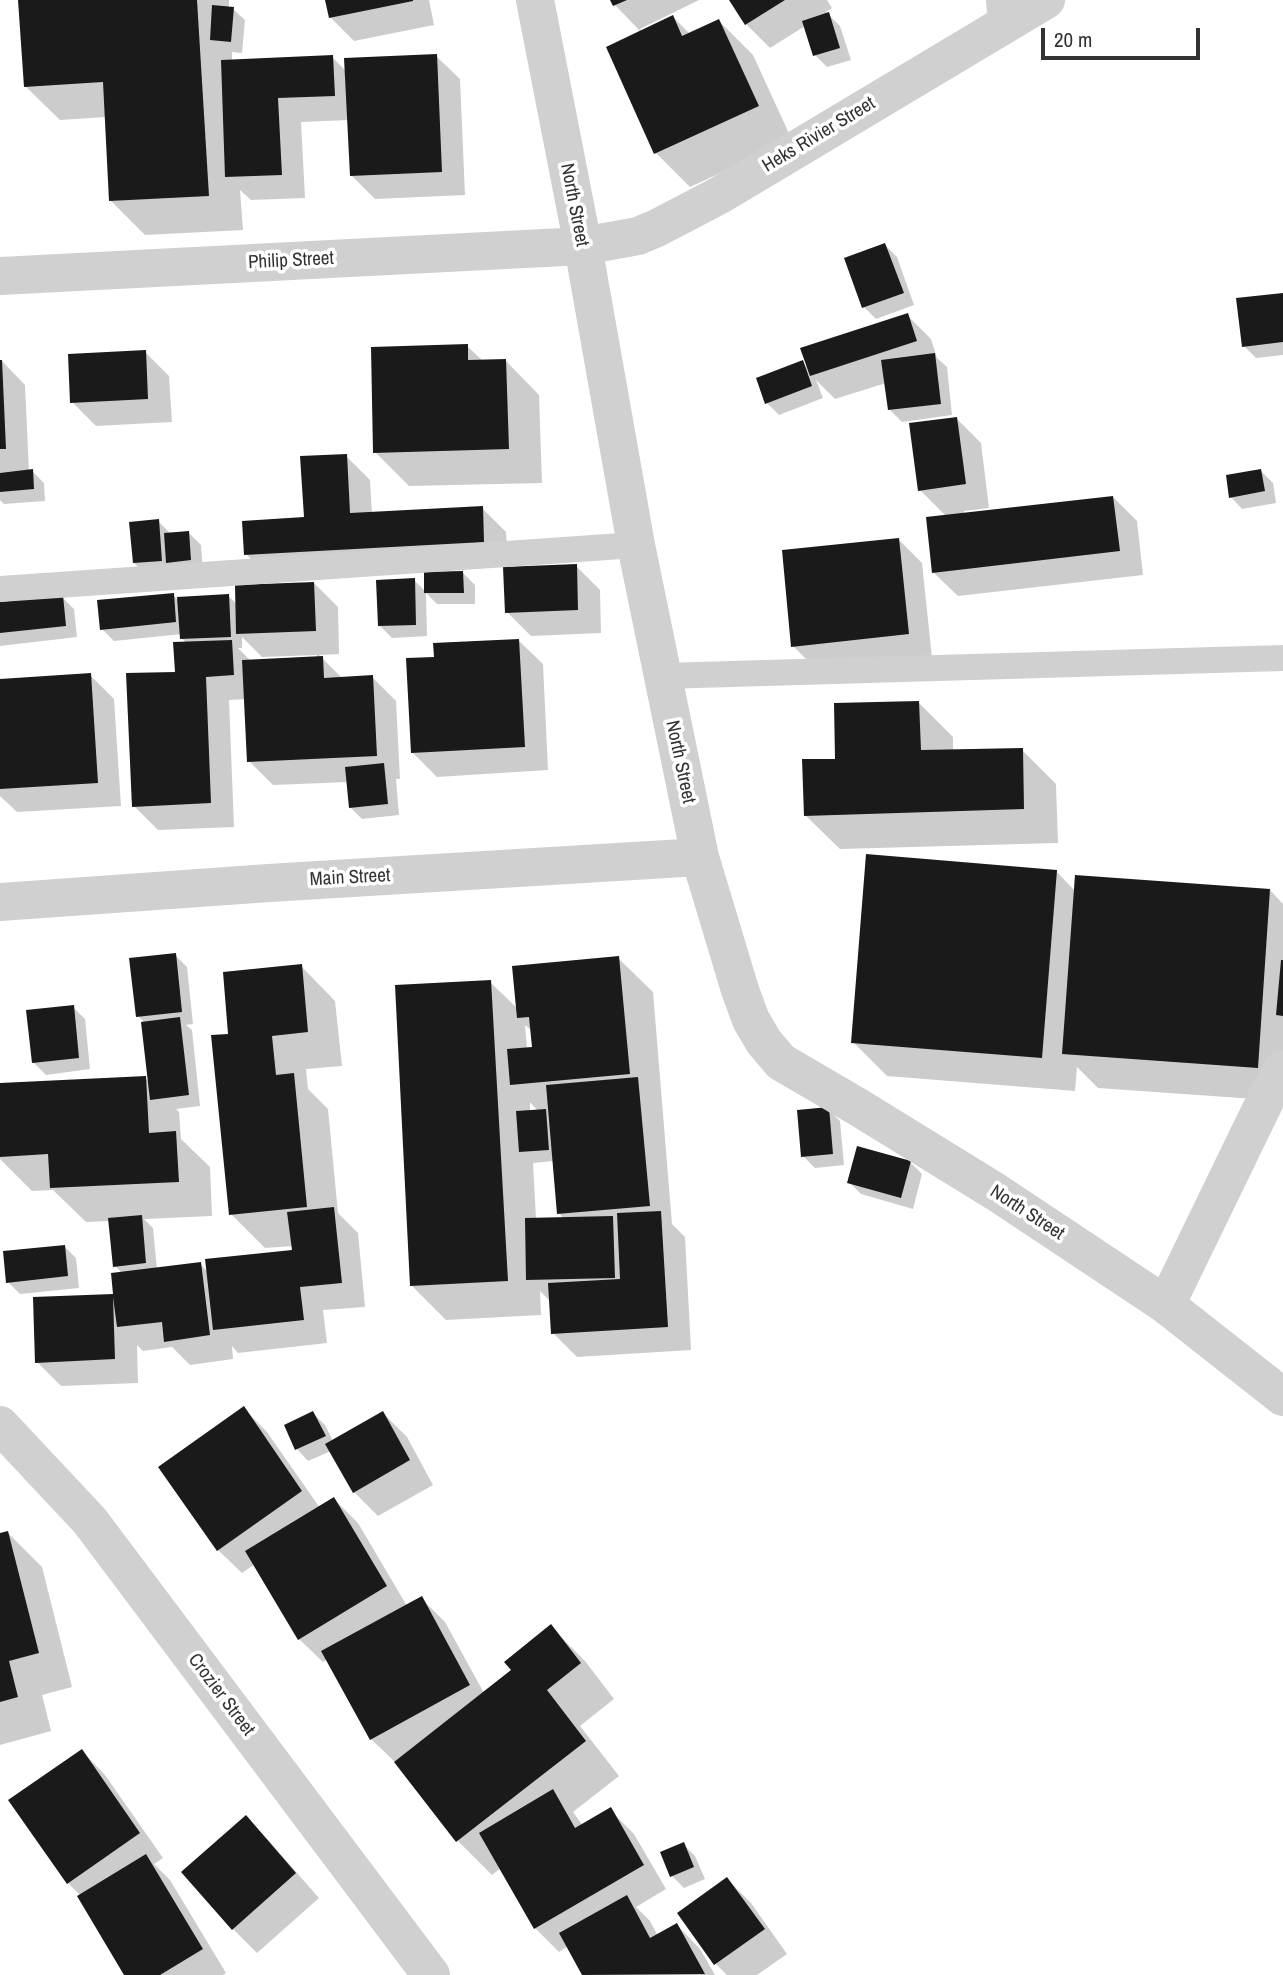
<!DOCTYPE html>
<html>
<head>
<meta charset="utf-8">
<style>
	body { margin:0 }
	#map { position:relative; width:1283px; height:1975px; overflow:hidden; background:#fff; font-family:"Archivo Narrow",sans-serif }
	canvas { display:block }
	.scale { position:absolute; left:1041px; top:28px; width:159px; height:32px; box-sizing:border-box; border:4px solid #333; border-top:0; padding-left:9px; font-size:21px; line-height:24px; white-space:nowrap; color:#333; -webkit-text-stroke:5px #fff; paint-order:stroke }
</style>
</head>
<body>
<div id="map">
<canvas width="1283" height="1975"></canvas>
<div class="scale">20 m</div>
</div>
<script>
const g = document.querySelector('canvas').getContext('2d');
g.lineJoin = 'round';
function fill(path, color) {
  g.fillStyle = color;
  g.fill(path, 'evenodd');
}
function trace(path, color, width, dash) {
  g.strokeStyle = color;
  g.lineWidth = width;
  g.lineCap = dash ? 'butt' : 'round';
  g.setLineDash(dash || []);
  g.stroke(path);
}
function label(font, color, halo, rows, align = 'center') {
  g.font = font + ' "Archivo Narrow",sans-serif';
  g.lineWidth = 7;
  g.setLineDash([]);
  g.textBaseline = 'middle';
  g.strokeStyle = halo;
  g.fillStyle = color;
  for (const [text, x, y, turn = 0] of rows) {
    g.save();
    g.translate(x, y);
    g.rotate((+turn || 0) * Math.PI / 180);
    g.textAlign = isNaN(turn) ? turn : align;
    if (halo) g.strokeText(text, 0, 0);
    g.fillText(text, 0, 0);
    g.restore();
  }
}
const shadow = new Path2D(`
	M20 0H229V8L233 9 245 20 242 53 232 52V61L332 57 346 71 436 56 460 79 465 195 375 199 351 175 349 120 301 122 305 198 251 200 240 190 243 230 145 235 111 201 106 117 60 120 25 86Z
	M327 0H429L434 25 354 41 330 17Z
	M612 0H699L640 29 642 32 673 17 690 34 719 21 753 55 792 140 690 187 656 153 641 32 615 5Z
	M731 0H827L832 8 826 12 840 26 851 60 827 67 815 55 805 26 770 48 746 24Z
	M885 245 897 257 914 305 876 319 864 307Z
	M1283 294V355L1256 358 1244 346Z
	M907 315 931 339 937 358 947 367 952 415 902 422 890 410 886 383 835 399 816 380 823 398 779 415 767 403 802 362 809 369Z
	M467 346 483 361 505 360 539 395 542 483 409 486 375 452Z
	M145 352 169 376 172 422 96 426 72 402Z
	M2 361 25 385 29 472 32 471 44 483 45 501 4 504 0 500V362Z
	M957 419 981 443 989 508 964 511V515L1113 497 1137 521 1143 575 958 596 934 573 947 517 920 490Z
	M346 456 370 480 372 514 482 508 506 532 508 568 576 566 600 590 601 633 531 636 507 612 504 565 270 578 246 554 306 519Z
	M1261 471 1273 483 1276 503 1242 509 1231 497Z
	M158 521 171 534 189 533 201 545 203 571 146 574 134 563Z
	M898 539 922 563 932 658 817 670 793 646Z
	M463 573 475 585V604H437L426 593 427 636 392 638 380 626 414 580 425 591Z
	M314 583 338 607 339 654 319 655 343 679 372 677 396 701 400 779H396L399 815 362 819 350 807 348 782 273 785 249 761 246 699 229 700 234 827 158 830 134 806 187 643 182 639V634L114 641 102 629 173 595 179 601 228 596 237 604ZM242 637 262 657 317 655V658L251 661 238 648H242Z
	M62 597 74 609 77 637 0 646V604Z
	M519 641 543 664 548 770 437 777 413 753 436 658Z
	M90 675 114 699 121 806 17 812 0 796V681Z
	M918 702 953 737V751L1022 750 1056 784 1058 843 840 849 805 815 837 760Z
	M1056 871 1075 891 1270 890 1283 904V1101L1098 1088 1077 1067 1075 1091 887 1076 853 1042Z
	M175 955 187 967 193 1024 186 1025 192 1030 200 1106 176 1109 179 1112 181 1139 210 1167 212 1216 144 1219 153 1228 157 1269 200 1264 208 1272 294 1252 293 1246 265 1248 231 1214 230 1035 301 966 335 1001 342 1066 306 1069 308 1089 328 1109 338 1213 358 1233 365 1307 323 1310 327 1343 238 1353 232 1346 233 1359 190 1365 172 1347 143 1351 137 1345 138 1383 61 1386 37 1362 34 1299 115 1295 122 1273 115 1266 110 1221 86 1222 53 1190 32 1191 0 1159V1085L145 1078 150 1083 143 1021 138 1016Z
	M618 958 653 992 672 1224 685 1237 691 1350 577 1357 553 1333 551 1302 540 1291 541 1315 446 1320 412 1286 490 982 518 1009ZM525 1025 532 1031 534 1048 527 1049ZM530 1102 539 1112H530ZM554 1161 559 1213 564 1219H536L533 1163Z
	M73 1007 85 1019 90 1069 46 1075 34 1063Z
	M828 1109 840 1121 844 1165 815 1168 803 1156Z
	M910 1162 922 1174 913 1209 861 1194 849 1182Z
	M64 1246 76 1258 79 1288 20 1294 8 1282Z
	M243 1408 267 1432 320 1508 334 1499 358 1523 407 1606 421 1598 445 1622 484 1693 514 1670 551 1627 585 1661 614 1699 580 1726 619 1776 573 1812 583 1826 610 1810 634 1834 666 1889 636 1907 650 1921 658 1936 677 1925 700 1949 715 1975H584L568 1946 559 1952 535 1928 501 1868 492 1875 458 1841 396 1763 371 1739 328 1659 323 1662 299 1639 255 1564 242 1573 218 1550Z
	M313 1413 325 1425 333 1441 383 1413 407 1437 433 1485 378 1516 354 1492 331 1451 308 1461 297 1449Z
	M8 1533 42 1567 72 1687 42 1695 51 1731 0 1745V1535Z
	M82 1751 105 1775 163 1858 154 1864 170 1880 226 1973 223 1975H126L81 1896 68 1883Z
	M246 1817 269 1841 319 1898 257 1953 233 1929Z
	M683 1844 695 1856 705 1879 684 1888 672 1876Z
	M727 1879 751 1903 787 1954 757 1975H727L715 1963Z`);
const building = new Path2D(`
	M18 0H197L209 196 109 201 103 82 24 87Z
	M325 0H413V1L329 18Z
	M610 0H627L613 6Z
	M729 0H785L745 25Z
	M212 5 234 7 231 42 210 40Z
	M829 12 840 48 813 56 802 21Z
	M673 15 682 36 719 19 759 106 654 154 606 47Z
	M437 54 442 172 350 176 344 58Z
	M333 55 335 96 278 98 282 175 225 177 221 60Z
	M885 243 904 293 862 308 844 258Z
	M1283 293V342L1242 347 1236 298Z
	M908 313 917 341 810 376 800 348Z
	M468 344V360L506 359 509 449 373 453 371 347Z
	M146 350 148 399 70 403 68 354Z
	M935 353 941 404 888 410 881 360Z
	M0 360H2L6 449H0Z
	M803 360 812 386 765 404 756 378Z
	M957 417 966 484 918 491 909 423Z
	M347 454 350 513 483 506 484 542 244 555 242 521 304 517 300 456Z
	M33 469 34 489 0 492V473Z
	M1261 469 1265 491 1229 498 1226 475Z
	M1113 496 1120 551 932 573 926 517Z
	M159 519 162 561 133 563 129 522Z
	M189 531 191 560 166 563 164 533Z
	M899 538 909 634 791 647 782 550Z
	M577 564 578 610 505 613 503 567Z
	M463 571 464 593H424V572Z
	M415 578 416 625 378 626 376 580Z
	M314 582 316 631 236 634 235 585Z
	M174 593 176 622 100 630 97 600Z
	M229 594 231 637 180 639 177 597Z
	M63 595 66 626 0 633V602Z
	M519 639 525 747 411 753 406 658 434 657 433 643Z
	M232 640 234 675 206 677 211 803 132 807 126 673 175 672 173 642Z
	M323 656 324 678 373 675 377 756 247 762 242 660Z
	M91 673 98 783 0 789V679Z
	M919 701 921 750 1023 748 1024 809 804 816 802 759H835L834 703Z
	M384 763 388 804 349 808 345 767Z
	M866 854 1057 870 1042 1058 851 1043Z
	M1075 875 1270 889 1258 1068 1062 1054Z
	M176 953 182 1012 136 1017 129 958Z
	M619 956 630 1074 510 1085 507 1049 532 1047 529 1017 517 1018 512 966Z
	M1281 960H1283V1016L1276 1015Z
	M302 964 308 1032 272 1036 276 1075 294 1073 307 1207 229 1215 211 1035 228 1034 223 972Z
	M491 980 508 1281 410 1286 395 985Z
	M74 1005 79 1058 32 1063 26 1010Z
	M180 1017 189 1095 150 1100 141 1022Z
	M146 1076 149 1133 176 1131 179 1182 50 1188 48 1154 0 1157V1083Z
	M638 1077 650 1206 557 1214 546 1085Z
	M829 1107 833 1154 801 1157 797 1110Z
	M546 1109 549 1150 519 1152 516 1111Z
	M857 1146 911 1161 901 1198 847 1183Z
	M334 1207 342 1283 300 1287 304 1320 213 1330 205 1259 292 1250 287 1212Z
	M661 1211 668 1327 551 1334 548 1283 620 1279 617 1213Z
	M142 1215 146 1263 113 1267 108 1218Z
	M613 1216 615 1278 526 1280 525 1218Z
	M65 1245 68 1276 6 1283 3 1251Z
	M201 1262 210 1335 164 1342 162 1322 117 1327 113 1297 115 1359 35 1363 33 1297 113 1294 111 1273Z
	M244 1406 302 1491 217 1551 158 1467Z
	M313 1411 326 1436 295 1450 284 1425Z
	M383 1411 410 1460 353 1493 325 1444Z
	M334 1497 387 1586 298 1640 245 1551Z
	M8 1531 39 1653 9 1661 18 1697 0 1702V1533Z
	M422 1596 470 1685 370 1740 321 1651Z
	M551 1624 581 1663 547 1690 586 1741 456 1842 394 1762 511 1670 504 1662Z
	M82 1749 140 1833 67 1884 8 1800Z
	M553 1789 575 1828 611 1807 644 1865 534 1929 479 1833Z
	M246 1815 296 1873 232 1930 181 1872Z
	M684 1842 694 1867 670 1877 660 1852Z
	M146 1854 203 1949 160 1975H124L77 1896Z
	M727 1877 765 1929 714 1965 677 1913Z
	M627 1895 650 1938 677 1923 705 1974 582 1975 559 1933Z`);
const lane = new Path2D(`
	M999 0 1001 26
	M0 589 636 545
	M662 676 1283 658`);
const street = new Path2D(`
	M535 0 583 246 636 545 700 857 740 990 751 1020 764 1042 781 1062 858 1107 996 1192 1166 1305 1283 1397
	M0 276 583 246 638 236 657 228 720 195 1046 0
	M0 902 269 883 700 857
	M1166 1305 1266 1099 1283 1069
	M0 1425 90 1521 431 1975`);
const streetNames = [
	["Heks Rivier Street",819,135,-31],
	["North Street",574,205,79],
	["Philip Street",291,261,-3],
	["North Street",680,762,78],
	["Main Street",350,878,-3],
	["North Street",1027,1213,33],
	["Crozier Street",221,1695,53]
];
fill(shadow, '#0003');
fill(building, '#1a1a1a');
trace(lane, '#d0d0d0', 26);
trace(street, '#d0d0d0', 38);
label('19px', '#333', '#fff', streetNames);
</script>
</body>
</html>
